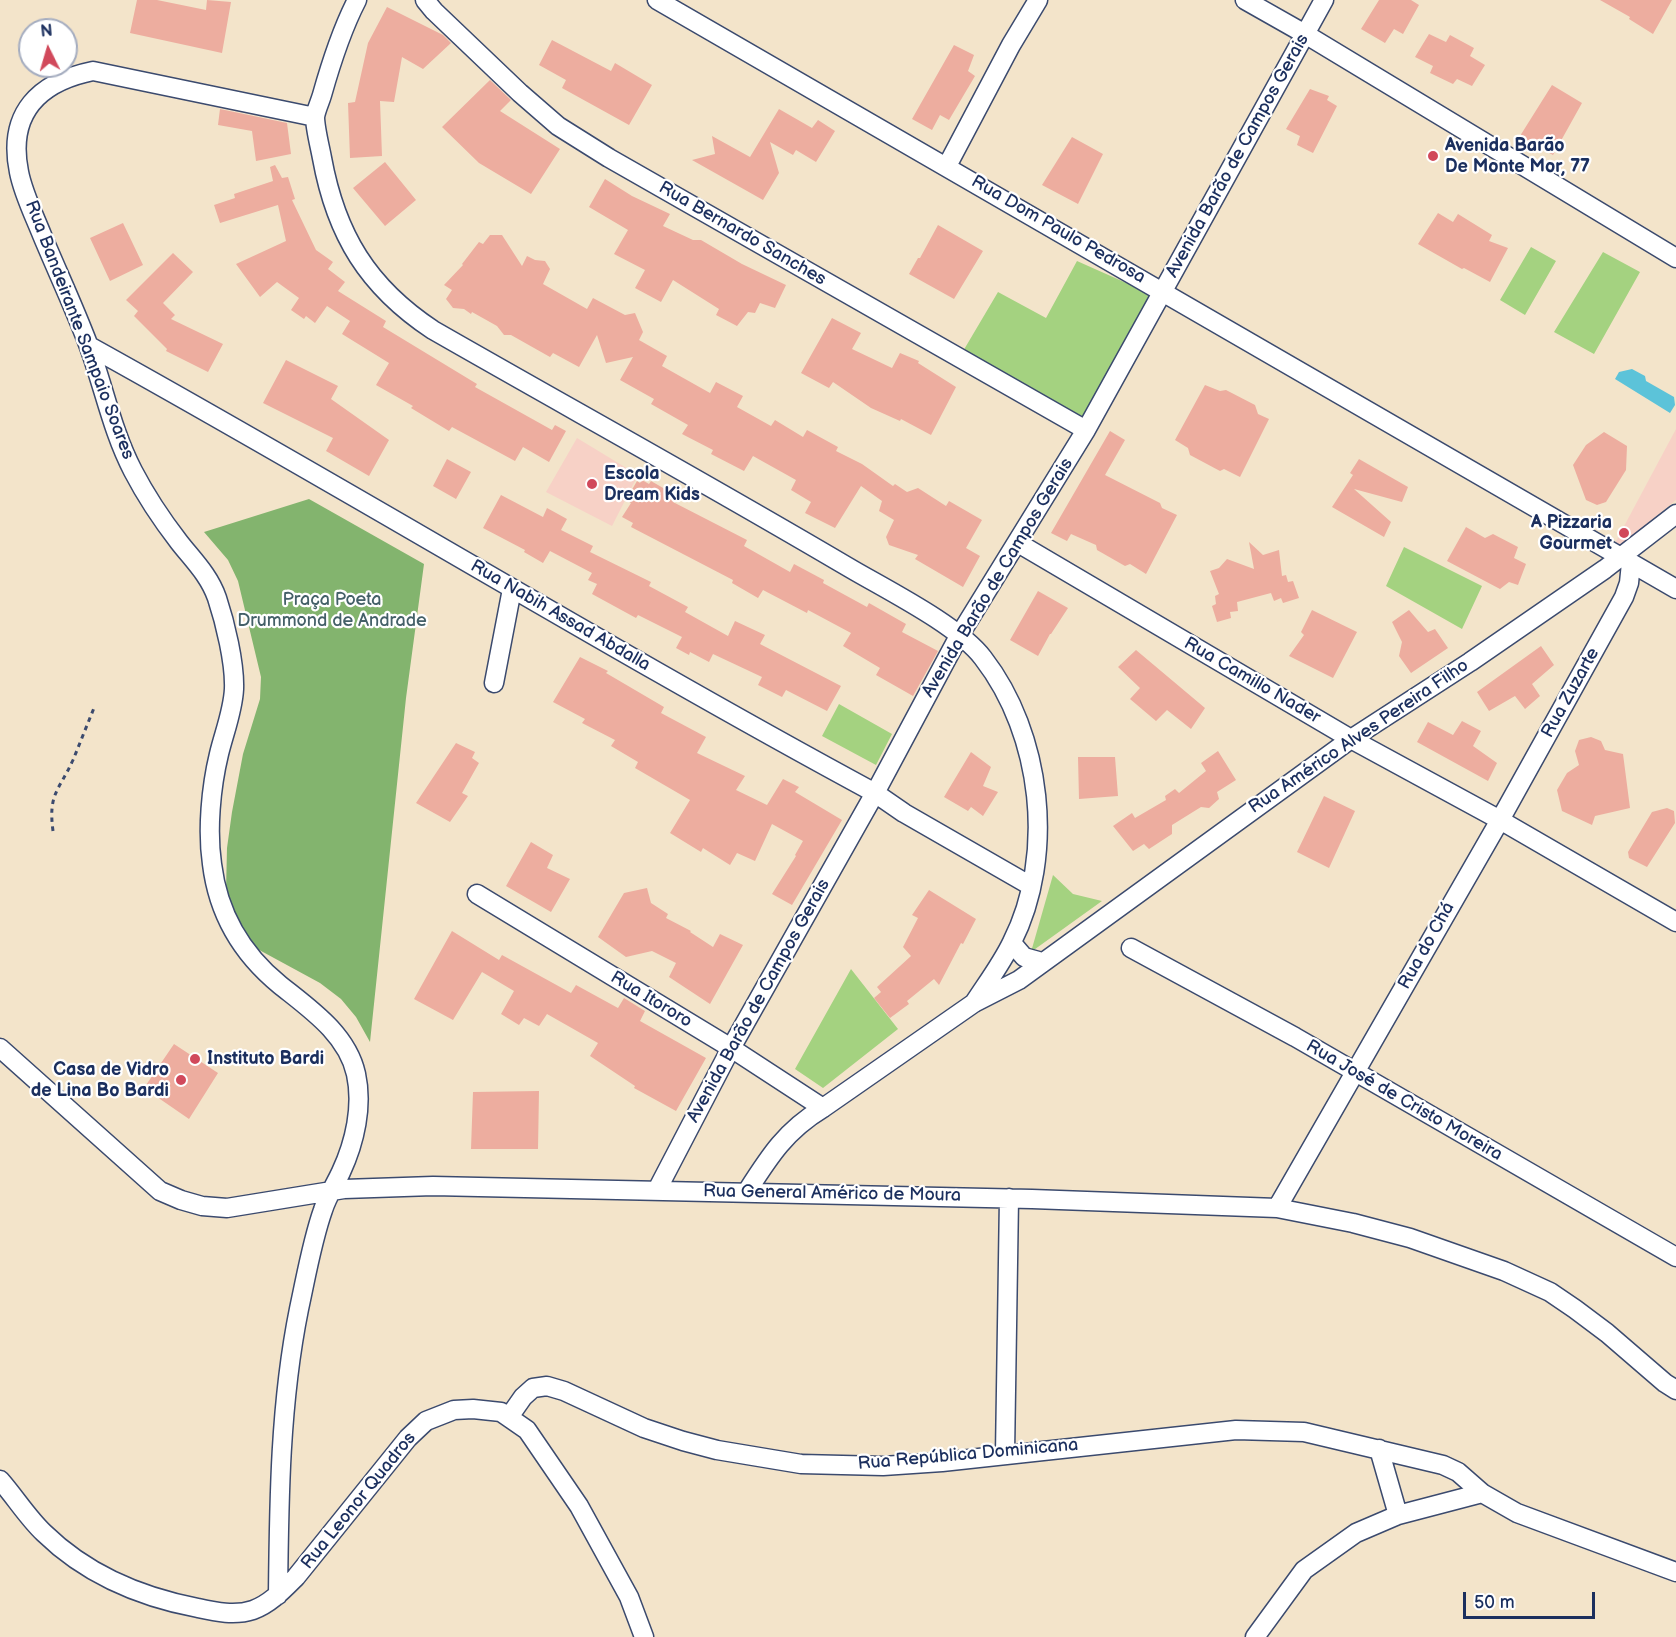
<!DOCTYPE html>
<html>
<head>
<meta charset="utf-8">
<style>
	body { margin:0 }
	#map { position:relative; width:1676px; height:1637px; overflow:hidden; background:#f3e4ca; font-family:"Balsamiq Sans",sans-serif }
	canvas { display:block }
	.north { position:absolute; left:18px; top:18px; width:60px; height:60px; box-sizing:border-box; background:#fff; border:2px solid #a4acbf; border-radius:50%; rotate:355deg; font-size:16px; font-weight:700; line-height:24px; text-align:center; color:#1b2f5e }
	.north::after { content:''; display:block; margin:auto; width:21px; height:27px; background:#d1495b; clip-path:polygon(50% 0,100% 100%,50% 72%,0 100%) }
	.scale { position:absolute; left:1463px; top:1592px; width:132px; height:27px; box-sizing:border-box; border:3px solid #1b2f5e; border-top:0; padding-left:8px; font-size:18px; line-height:21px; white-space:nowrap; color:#1b2f5e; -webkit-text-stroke:4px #fff; paint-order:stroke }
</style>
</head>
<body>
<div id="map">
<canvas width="1676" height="1637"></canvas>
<div class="north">N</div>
<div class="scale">50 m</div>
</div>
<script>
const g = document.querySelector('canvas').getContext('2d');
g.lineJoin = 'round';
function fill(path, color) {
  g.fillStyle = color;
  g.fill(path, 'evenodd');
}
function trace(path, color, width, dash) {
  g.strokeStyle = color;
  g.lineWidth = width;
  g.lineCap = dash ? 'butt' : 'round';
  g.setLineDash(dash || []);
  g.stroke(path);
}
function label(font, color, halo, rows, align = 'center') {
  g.font = font + ' "Balsamiq Sans",sans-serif';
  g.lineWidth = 4.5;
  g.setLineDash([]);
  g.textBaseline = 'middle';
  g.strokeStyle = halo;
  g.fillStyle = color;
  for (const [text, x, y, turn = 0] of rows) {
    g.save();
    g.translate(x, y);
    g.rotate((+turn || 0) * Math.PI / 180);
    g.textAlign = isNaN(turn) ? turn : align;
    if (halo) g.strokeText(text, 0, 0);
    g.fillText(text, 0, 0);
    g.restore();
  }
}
const built = new Path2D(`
	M1676 429V500L1618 547 1614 545Z
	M577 438 638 475 612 526 546 492Z`);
const green = new Path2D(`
	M1531 247 1556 261 1525 315 1500 300Z
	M1603 252 1640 272 1594 354 1554 332Z
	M1077 261 1160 298 1086 430 959 358 998 292 1046 318Z
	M1404 547 1482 586 1462 629 1386 586Z
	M839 704 892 734 876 765 822 736Z
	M1053 875 1073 894 1102 901 1031 952Z
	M851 969 898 1029 823 1088 795 1069Z`);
const forest = new Path2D(`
	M309 499 424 564 406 698 370 1042 356 1017 341 999 320 983 239 939 226 891 227 848 232 812 243 754 260 699 261 677 238 581 228 560 204 532Z`);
const water = new Path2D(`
	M1632 369 1645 376 1646 381 1674 397 1675 405 1670 413 1615 379 1619 372Z`);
const building = new Path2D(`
	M137 0H157L206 10 207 0 231 2 222 53 130 33Z
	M1379 0H1411L1419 5 1403 34 1394 29 1385 43 1361 29Z
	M1600 0H1672L1653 34 1629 19 1630 17Z
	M387 7 443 35 451 43 423 69 402 57 394 102 380 101 382 156 350 158 348 103 355 102 368 43Z
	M1429 34 1446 42 1450 35 1474 48 1470 56 1485 65 1472 86 1457 79 1453 84 1430 73 1433 66 1415 57Z
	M552 40 611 71 615 63 652 85 629 125 562 88 566 80 539 65Z
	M954 45 974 55 968 71 975 76 949 120 940 115 932 130 912 119Z
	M490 80 511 100 500 111 560 149 531 194 479 163 442 127Z
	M1552 85 1582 103 1553 155 1520 136Z
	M1310 89 1329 96 1327 100 1337 106 1313 153 1297 145 1300 136 1286 129Z
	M220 109 287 123 291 154 256 161 252 131 218 125Z
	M779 109 812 128 818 120 835 131 816 162 796 150 793 155 770 142 779 173 763 200 692 160 715 154 712 136 750 157Z
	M1072 137 1103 154 1078 204 1042 185Z
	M385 162 416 200 385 226 353 188Z
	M275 165 282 178 288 177 295 199 292 200 316 250 333 262 328 269 345 282 338 291 386 321 383 327 477 384 475 387 552 430 555 425 566 431 549 462 523 447 515 461 452 427 449 431 411 408 413 406 376 385 389 363 342 334 350 321 327 306 315 323 306 316 304 319 291 310 299 298 277 282 260 297 236 264 286 241 278 205 220 223 214 205 235 198 234 194 273 181 270 167Z
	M605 179 632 196 670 214 663 226 693 240H701L742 264 786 285 775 308 760 303 755 313 748 312 737 326 716 315 719 309 673 280 661 302 635 288 645 270 614 254 628 230 589 207Z
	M1438 213 1453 222 1458 214 1492 235 1489 241 1508 248 1490 282 1464 268 1462 269 1418 244Z
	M123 223 143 265 110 281 90 238Z
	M938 225 983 251 954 299 909 274 918 258H920Z
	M490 235H502L522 266 527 256 535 260 545 261 550 269 543 284 587 309 593 298 625 315 635 313 643 332 639 340 667 356 662 366 710 393 716 382 743 396 737 407 771 426 775 420 803 437 807 430 838 447 836 451 862 464 893 486 895 484 907 492 918 488 946 506 949 501 982 520 966 548 980 556 963 587 915 559 918 555 889 545 886 537 894 520 879 511 882 501 861 486 835 528 805 513 811 502 791 490 796 480 753 456 744 471 711 454 713 450 682 434 688 425 651 404 654 399 620 380 633 357 606 363 597 335 579 367 553 353 550 357 511 335H504L497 326 472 312 471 314 464 309 453 308 446 299 452 290 444 285 463 265 462 264 479 242 483 244Z
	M173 253 193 272 163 303 175 315 171 319 223 344 208 372 166 351 167 349 134 316 138 311 126 300Z
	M832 318 861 333 852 349 892 368 900 353 919 361 918 363 956 387 931 435 901 419 900 421 871 408 833 382 829 388 801 373Z
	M286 360 338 386 331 399 389 440 369 476 326 451 333 438 263 403Z
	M1205 385 1220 391 1226 390 1255 405 1258 414 1269 419 1240 477 1224 469 1220 471 1190 455 1188 448 1175 440Z
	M1110 431 1125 440 1105 475 1160 503 1162 508 1177 515 1146 574 1130 564 1125 566 1097 550 1096 545 1071 534 1067 541 1051 533Z
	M1604 432 1627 446 1626 470 1606 502 1597 505 1586 500 1573 465 1586 445Z
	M447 459 471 472 456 499 433 486Z
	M1359 459 1408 487 1402 502 1354 489 1391 522 1384 537 1332 507 1353 475 1350 473Z
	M642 480 649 484 651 481 677 496 673 502 747 540 744 546 790 572 794 564 824 580 823 583 867 607 869 603 906 624 902 632 938 651 913 696 876 675 880 668 843 646 851 633 808 610 807 613 763 590 758 598 732 583 733 580 631 527 633 523 622 517 631 503 626 500 637 481 640 483Z
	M501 495 543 517 547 508 567 519 561 530 593 546 590 552 651 582 649 586 688 607 685 612 728 636 735 621 765 635 760 644 841 686 827 711 786 690 782 697 758 685 762 677 713 654 709 662 690 652 689 655 676 648 682 637 638 615 636 618 592 594 597 584 588 580 592 573 550 551 543 563 524 552 525 550 483 528Z
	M1466 527 1485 538 1493 534 1518 547 1514 558 1526 564 1518 585 1509 582 1500 589 1447 561Z
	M1249 542 1263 555 1279 550 1282 576 1286 575 1288 582 1293 581 1299 598 1283 603 1281 598 1274 601 1271 593 1237 602 1238 611 1230 612 1231 618 1217 622 1212 606 1216 604 1215 596 1219 594 1210 571 1219 568 1227 559 1254 569Z
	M1038 591 1068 608 1051 634H1050L1038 656 1010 640Z
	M1312 610 1357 632 1333 678 1289 656 1304 635 1301 632Z
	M1409 610 1428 632 1435 629 1448 648 1411 673 1399 656 1402 642 1392 622Z
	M1541 646 1554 665 1532 684 1540 696 1525 709 1515 696 1489 711 1477 692Z
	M1136 650 1205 708 1191 729 1167 710 1156 721 1130 699 1140 688 1118 667Z
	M580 657 608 671 606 673 664 707 661 713 706 737 697 753 745 776 736 790 767 805 783 779 799 787 795 792 842 820 792 905 772 894 796 856 795 855 803 841 772 824 755 861 737 853 730 865 703 848 701 852 670 833 690 800 635 768 638 762 611 746 615 740 582 723 585 719 553 702Z
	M1462 721 1481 731 1473 746 1497 763 1488 781 1417 742 1428 722 1453 735Z
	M1591 737 1601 741 1605 750 1623 754 1630 808 1595 816 1592 825 1562 811 1557 790 1567 773 1579 765 1575 751 1579 740Z
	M456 743 475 752 472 758 479 763 462 793 468 796 450 822 416 803Z
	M1218 751 1236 780 1217 792 1219 799 1209 808 1201 807 1172 825V834L1149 849 1144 844 1133 851 1113 826 1132 813 1135 818 1166 800 1165 796 1175 789 1179 793 1206 771 1201 763Z
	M971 752 991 767 983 786 998 792 983 816 971 807 968 811 944 797Z
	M1078 757H1115L1118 796 1079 799Z
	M1324 796 1355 811 1329 868 1297 852Z
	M1667 808 1674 811 1675 823 1647 867 1629 858 1628 852 1652 812Z
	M531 842 553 855 547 868 570 879 551 912 506 886Z
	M647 888 651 903 668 914 666 918 691 931 690 932 713 947 720 934 743 945 710 1004 669 977 676 963 652 951 626 957 598 937 624 893Z
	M929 890 976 919 963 944 961 943 939 985 934 979 907 1001 909 1004 890 1018 874 998 881 992 877 987 911 956 903 947 918 918 912 915Z
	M452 931 499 960 502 955 571 993 576 985 618 1008 624 998 645 1011 640 1021 706 1058 676 1111 634 1088 635 1086 590 1056 598 1043 547 1014 539 1026 524 1018 519 1025 501 1014 514 991 482 972 453 1020 414 999Z
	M174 1044 218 1073 189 1119 144 1088Z
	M539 1091 538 1149H471L473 1092Z`);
const path = new Path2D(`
	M53 831C48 793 59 791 73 760 80 743 87 725 94 708`);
const street = new Path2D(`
	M357 0C342 29 331 63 322 95 320 102 316 110 315 117 315 128 320 147 322 158 336 235 368 287 433 330 571 409 711 486 848 567 885 589 958 625 983 658 1042 734 1056 855 1012 942 1002 963 987 983 974 1003
	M425 0 434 11 520 93 558 126 609 158 1086 430
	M657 0 1676 589
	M1245 0 1305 34 1676 258
	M947 166 1011 45 1038 0
	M89 346C353 492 610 650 875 793L904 813 1031 886
	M1018 543 1351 739 1500 820 1676 922
	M494 683 512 589
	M477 894 731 1048 823 1108
	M1012 943 1024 957 1042 962
	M1131 948 1295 1037 1676 1257
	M0 1048 160 1191 181 1200 202 1206 227 1208 344 1189 433 1186 1032 1199 1277 1208 1353 1223 1410 1238 1504 1271 1550 1292 1575 1309 1607 1333 1665 1383 1676 1390
	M657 1190 731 1048 875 793 959 636 1086 430 1324 0
	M746 1193C769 1157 785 1131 823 1108L974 1003 1019 980 1351 739 1470 662 1605 569 1676 514
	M1277 1208 1500 820 1624 597 1629 583 1631 563
	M509 1417 523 1397 533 1388 547 1386 564 1391 644 1428 683 1441 717 1450 801 1464 883 1466 942 1462 1236 1430 1304 1432 1443 1465 1458 1472 1482 1493 1517 1513 1676 1572
	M1379 1449 1398 1515
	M1005 1454 1009 1198
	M0 1480C15 1497 28 1518 44 1533 87 1575 140 1597 198 1608 216 1612 235 1616 253 1610 270 1604 284 1589 296 1577L408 1438 426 1421 454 1410 473 1409 501 1412 527 1430 579 1506 629 1597 644 1637
	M278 1595C279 1499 280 1403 299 1309 306 1277 312 1241 323 1210 327 1197 335 1185 341 1172 355 1142 363 1106 356 1074 347 1034 310 1009 280 985 242 954 218 913 212 864 207 830 211 787 219 754 224 733 233 711 234 689 235 663 225 622 217 598 209 575 193 560 179 542 162 520 146 496 133 471 112 431 104 387 88 344 74 307 57 271 42 235 34 215 23 193 19 172 7 113 39 82 93 71L315 117
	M1255 1637 1304 1570 1356 1533 1398 1515 1482 1493`);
const markers = [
	[1433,156,6,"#d1495b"],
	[592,484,6,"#d1495b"],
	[1624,533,6,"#d1495b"],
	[195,1059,6,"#d1495b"],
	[181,1080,6,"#d1495b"]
];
const poiNames = [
	["Avenida Barão",1445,146],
	["De Monte Mor, 77",1445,167],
	["Escola",604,474],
	["Dream Kids",604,495],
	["A Pizzaria",1612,523,"right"],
	["Gourmet",1612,544,"right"],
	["Instituto Bardi",207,1059],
	["Casa de Vidro",169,1070,"right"],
	["de Lina Bo Bardi",169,1091,"right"]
];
const streetNames = [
	["Avenida Barão de Campos Gerais",1238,156,-61],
	["Rua Dom Paulo Pedrosa",1058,230,30],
	["Rua Bernardo Sanches",742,234,30],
	["Rua Bandeirante Sampaio Soares",79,330,69],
	["Avenida Barão de Campos Gerais",998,578,-59],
	["Rua Nabih Assad Abdalla",560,616,30],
	["Rua Camillo Nader",1252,681,30],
	["Rua Zuzarte",1571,693,-61],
	["Rua Américo Alves Pereira Filho",1359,737,-34],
	["Rua do Chá",1427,946,-61],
	["Rua Itororo",651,1000,31],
	["Avenida Barão de Campos Gerais",759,1001,-61],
	["Rua José de Cristo Moreira",1404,1101,30],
	["Rua General Américo de Moura",832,1194,1],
	["Rua República Dominicana",968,1455,-5],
	["Rua Leonor Quadros",359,1501,-51]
];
const parkNames = [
	["Praça Poeta",332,600],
	["Drummond de Andrade",332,621]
];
fill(built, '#f7d1c6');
fill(green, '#a4d280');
fill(forest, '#83b46e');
fill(water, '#5cc3d9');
fill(building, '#edad9f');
trace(street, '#3b4a6e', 21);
trace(path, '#3b4a6e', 3, [4.5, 4.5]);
trace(street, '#fff', 18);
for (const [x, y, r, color] of markers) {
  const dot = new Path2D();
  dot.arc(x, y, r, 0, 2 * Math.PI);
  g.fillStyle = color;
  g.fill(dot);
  trace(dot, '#fff', 2);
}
label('bold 18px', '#1b2f5e', '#fff', poiNames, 'left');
label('18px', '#1b2f5e', '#fff', streetNames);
label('18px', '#446068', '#fff', parkNames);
</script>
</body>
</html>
